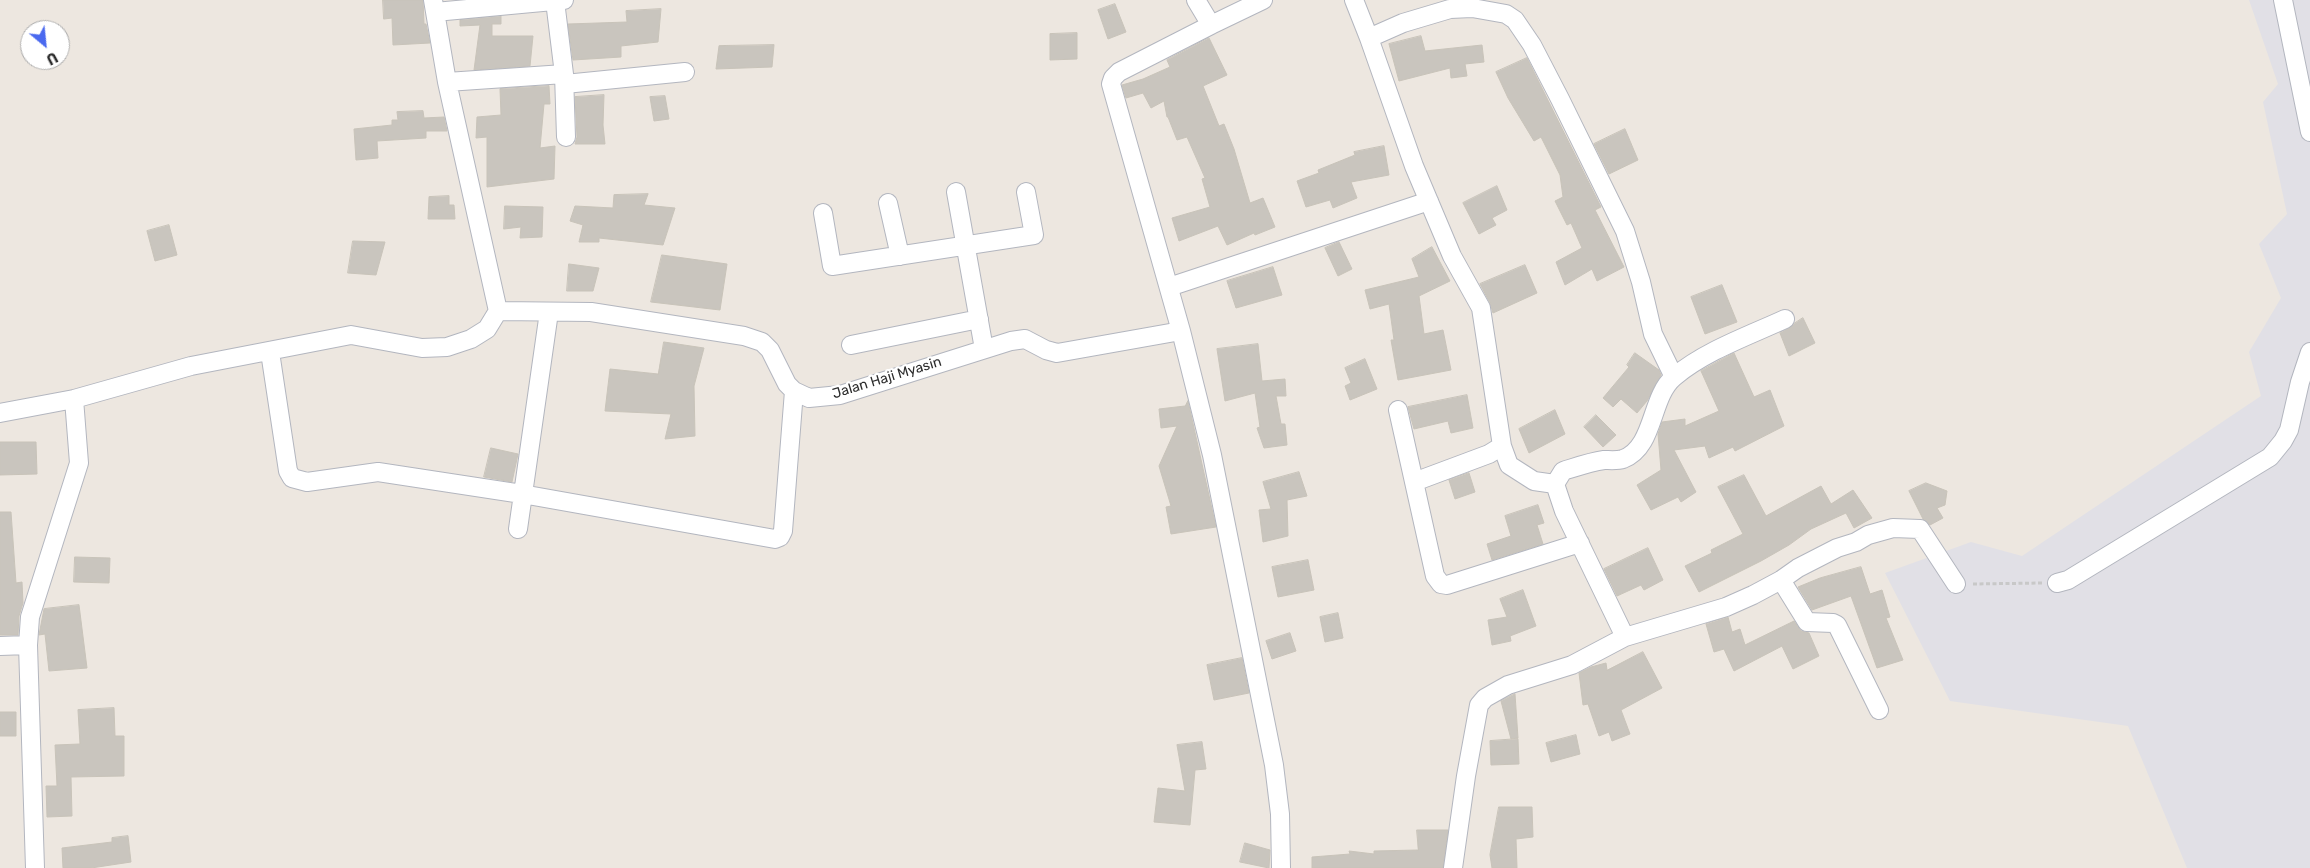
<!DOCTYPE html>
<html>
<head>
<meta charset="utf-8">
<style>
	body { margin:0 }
	#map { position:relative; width:2310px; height:868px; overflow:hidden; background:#ede7e0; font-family:Rubik,sans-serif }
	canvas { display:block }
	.north { position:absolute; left:20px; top:20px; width:50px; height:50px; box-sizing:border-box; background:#fff; border:1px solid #ababab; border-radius:50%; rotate:152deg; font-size:14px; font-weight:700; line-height:20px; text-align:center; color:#2c2c2c }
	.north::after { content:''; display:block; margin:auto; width:18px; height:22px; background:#4a69ef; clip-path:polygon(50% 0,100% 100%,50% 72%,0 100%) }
</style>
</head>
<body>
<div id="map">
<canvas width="2310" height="868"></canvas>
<div class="north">U</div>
</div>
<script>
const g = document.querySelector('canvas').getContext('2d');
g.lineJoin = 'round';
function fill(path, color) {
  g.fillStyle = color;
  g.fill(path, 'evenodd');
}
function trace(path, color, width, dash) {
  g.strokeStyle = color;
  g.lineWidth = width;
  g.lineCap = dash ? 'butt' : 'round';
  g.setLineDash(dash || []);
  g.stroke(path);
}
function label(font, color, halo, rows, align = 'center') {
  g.font = font + ' Rubik,sans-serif';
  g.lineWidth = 4.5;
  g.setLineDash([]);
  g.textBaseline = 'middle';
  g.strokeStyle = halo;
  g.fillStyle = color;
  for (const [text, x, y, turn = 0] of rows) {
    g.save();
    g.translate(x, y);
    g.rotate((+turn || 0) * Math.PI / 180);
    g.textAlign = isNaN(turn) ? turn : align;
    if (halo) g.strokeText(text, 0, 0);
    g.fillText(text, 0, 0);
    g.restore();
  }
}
const industrial = new Path2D(`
	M2249 0H2310V868H2187L2128 726 1950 701 1885 573 1971 542 2022 556 2261 396 2249 352 2281 298 2259 244 2287 214 2263 102 2278 84Z`);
const building = new Path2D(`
	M383 0H423L424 24H426L430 43 393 45 392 18 384 19Z
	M1115 4 1126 32 1108 39 1098 10Z
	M661 9 658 42 621 46V57L573 60 568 24 627 22 626 11Z
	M501 16V24H492V36H533L530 66 474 70 480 25 460 26V20Z
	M1077 33V59L1050 60V34Z
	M1421 36 1425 51 1482 45 1484 62 1465 64 1467 76 1451 78 1450 68 1399 81 1389 44Z
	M1209 38 1227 75 1203 86 1219 126 1224 124 1234 149 1250 203 1263 198 1275 227 1255 235 1254 233 1227 245 1218 226 1179 241 1172 218 1210 207 1202 179 1205 178 1187 137 1177 140 1168 117H1167L1164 101 1151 108 1143 93 1126 98 1122 85 1143 79 1170 67 1167 60Z
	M774 45 772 67 716 69 719 46Z
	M1527 58 1601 207 1595 210 1624 267 1597 281 1592 269 1565 285 1556 262 1582 248 1571 223 1567 225 1555 201 1563 197 1560 175 1541 137 1534 141 1508 98 1496 72Z
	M549 86 550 104H544L540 148 555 146 554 179 487 187V137L476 138 477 117 501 115 500 89Z
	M604 95 603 125 605 144H575L577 137 575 97Z
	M665 96 669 119 654 121 650 97Z
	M423 111 424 118 444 117 447 131H426V138L377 141 378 158 356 160 354 129 392 125V120H398L397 112Z
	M1625 129 1638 160 1609 174 1594 144Z
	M1384 146 1389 175 1351 182 1357 198 1333 208 1330 200 1306 207 1297 181 1319 173 1318 170 1355 155 1354 152Z
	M1497 186 1507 210 1492 218 1496 225 1479 234 1463 203Z
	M648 194 644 205 675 208 663 245 599 238V242H579L583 225 570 221 575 206 613 208 614 195Z
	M449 196V205H454L455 219H428L429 197Z
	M505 206 543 207 542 237 520 238 521 227 504 229Z
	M169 225 177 255 155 261 147 231Z
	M353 241 385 242 376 275 348 273Z
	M1339 242 1352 269 1338 276 1325 248Z
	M1432 247 1450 281 1419 296 1424 334 1443 330 1451 370 1398 380 1391 340H1394L1389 304 1370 309 1365 290 1419 277 1412 259Z
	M662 255 727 264 720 310 651 302Z
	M569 264 599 268 593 291H567Z
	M1525 265 1537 293 1493 313 1490 303 1480 284Z
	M1273 267 1282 295 1236 308 1227 281Z
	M1722 285 1737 322 1705 334 1691 297Z
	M1803 318 1815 343 1789 356 1780 333Z
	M664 342 704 348 694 386 695 436 665 439 671 414 605 411 610 369 658 374Z
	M1258 344 1262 381 1285 379 1286 396H1276L1281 424H1285L1287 445 1264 448 1257 428 1260 427 1255 393 1225 401 1217 349Z
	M1635 353 1659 370 1661 375 1647 401 1637 413 1621 399 1613 407 1603 398 1629 367 1627 365Z
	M1734 353 1754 397 1770 390 1784 426 1735 451 1733 447 1709 458 1705 446 1674 450 1696 492 1681 502 1678 497 1651 510 1637 485 1661 470 1658 434 1662 422 1685 419V426L1719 411 1701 371Z
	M1365 359 1377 389 1350 400 1345 386 1351 383 1345 368Z
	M1467 395 1473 428 1451 433 1448 421 1414 429 1408 407Z
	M1188 401 1216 527 1171 534 1166 507 1171 506 1159 466 1177 426 1161 428 1159 409 1185 406Z
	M1555 410 1565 434 1529 453 1519 429Z
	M1596 415 1616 435 1603 447 1584 427Z
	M0 442H36L37 474 0 475Z
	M491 448 518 454 512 482 484 477Z
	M1299 472 1307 496 1287 500 1288 536 1263 542 1259 510 1271 509 1263 482Z
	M1469 473 1475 492 1455 499 1449 480Z
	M1744 475 1766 516 1821 486 1831 504 1853 490 1872 518 1854 528 1846 513 1811 529 1789 545 1761 561 1699 592 1685 566 1712 553 1711 550 1743 534 1718 487Z
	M1926 483 1947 491 1945 505 1937 508 1943 518 1930 525 1923 519 1909 491Z
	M1538 505 1544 523 1537 525 1543 544 1492 560 1487 544 1511 536 1505 516Z
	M0 512H11L16 583 22 582 23 603 19 616 18 635H0Z
	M1648 548 1663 580 1644 590 1641 585 1617 596 1604 569Z
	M75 557 110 558 109 583 74 582Z
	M1308 560 1314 590 1278 597 1272 567Z
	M1861 567 1870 594 1882 590 1890 617 1886 618 1903 660 1877 668 1851 596 1812 610 1798 587 1820 578Z
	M1523 590 1536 626 1510 636 1511 641 1492 645 1488 620 1507 617 1500 599Z
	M79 605 87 668 49 671 45 634 39 635 44 609Z
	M1338 613 1343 638 1325 642 1320 617Z
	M1728 617 1732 632 1740 629 1745 645 1794 621 1801 631 1809 633 1819 656 1793 669 1782 646 1734 671 1724 649 1714 652 1706 624Z
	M1290 633 1296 651 1272 659 1266 641Z
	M1643 652 1662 688 1621 710 1630 734 1612 741 1609 732 1599 736 1588 704 1583 705 1579 673 1591 667 1606 663 1607 670Z
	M1242 658 1249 693 1214 700 1207 665Z
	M1515 694 1518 738 1511 739 1501 701Z
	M114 708 115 736H124V776L71 777 72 816 47 817 46 786H57L55 745 80 744 78 710Z
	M0 712H16V736H0Z
	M1576 735 1580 754 1551 762 1546 743Z
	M1518 739 1519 764 1491 765 1490 741Z
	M1202 742 1206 769 1195 770 1190 825 1154 822 1158 788 1185 791 1177 745Z
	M1499 807H1532L1533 837 1516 839 1517 868H1492L1490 855Z
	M1417 830H1448L1443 868H1312V857L1350 854 1349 851 1374 854V851L1418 850Z
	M128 836 131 862 91 868H63L62 848 112 842V838Z
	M1245 843 1270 850 1269 868 1240 862Z`);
const path = new Path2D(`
	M1973 584 2042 583`);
const minor = new Path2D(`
	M1196 0 1211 25 1119 72 1113 78 1111 84 1181 331 1212 455 1274 765 1280 814 1281 868
	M1354 0 1369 38 1403 23 1450 9 1472 8 1506 14 1515 20 1532 45 1560 99 1625 231 1641 282 1653 334 1674 377
	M2283 0 2310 132
	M555 1 564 74 566 137
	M435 12 564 0
	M1211 25 1263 0
	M1369 38 1414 166 1452 256 1481 308 1502 446 1489 454 1414 482
	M447 82 564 74
	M565 84 685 72
	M956 192 984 349
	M888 203 900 256
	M823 213 832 266 1034 235 1026 192
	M1169 287 1429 201
	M498 311 591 312 744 336 762 342 770 350 787 384 794 391 809 398 840 395 1011 341 1025 339 1046 350 1057 353 1181 331
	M851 345 979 319
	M270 352 288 471 292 478 307 482 378 472 522 494 775 539 780 537 783 531 794 391
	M1398 410 1435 576 1441 584 1447 585 1580 543
	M0 413 74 399 191 366 351 335 422 348 447 347 471 339 487 329 498 311 447 82 433 0
	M1502 446 1509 465 1534 481 1555 484
	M518 529 549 312
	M1781 580 1807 622 1833 623 1837 625 1879 710
	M2057 583 2068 580 2270 457 2283 441 2289 430 2300 382 2310 352
	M1625 637 1564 511 1555 484 1563 471C1576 467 1590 462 1604 460 1609 460 1617 461 1623 459 1655 447 1650 397 1674 377 1705 351 1748 336 1785 319
	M0 646 28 645
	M35 868 28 645 30 617 79 463 74 399
	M1453 868 1466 776 1479 705 1485 698 1508 685 1572 665 1625 637 1726 607 1753 595 1781 580 1798 568 1837 548 1856 542 1868 535 1893 528 1920 529 1956 584`);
const streetNames = [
	["Jalan Haji Myasin",887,378,-17]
];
fill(industrial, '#e1e0e6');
fill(building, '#c9c5be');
trace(building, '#c8c3b9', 1);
trace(minor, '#b3b6bf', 20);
trace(path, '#c8c8c8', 3, [4, 2.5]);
trace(minor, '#fff', 18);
label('14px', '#2c2c2c', '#fff', streetNames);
</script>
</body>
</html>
